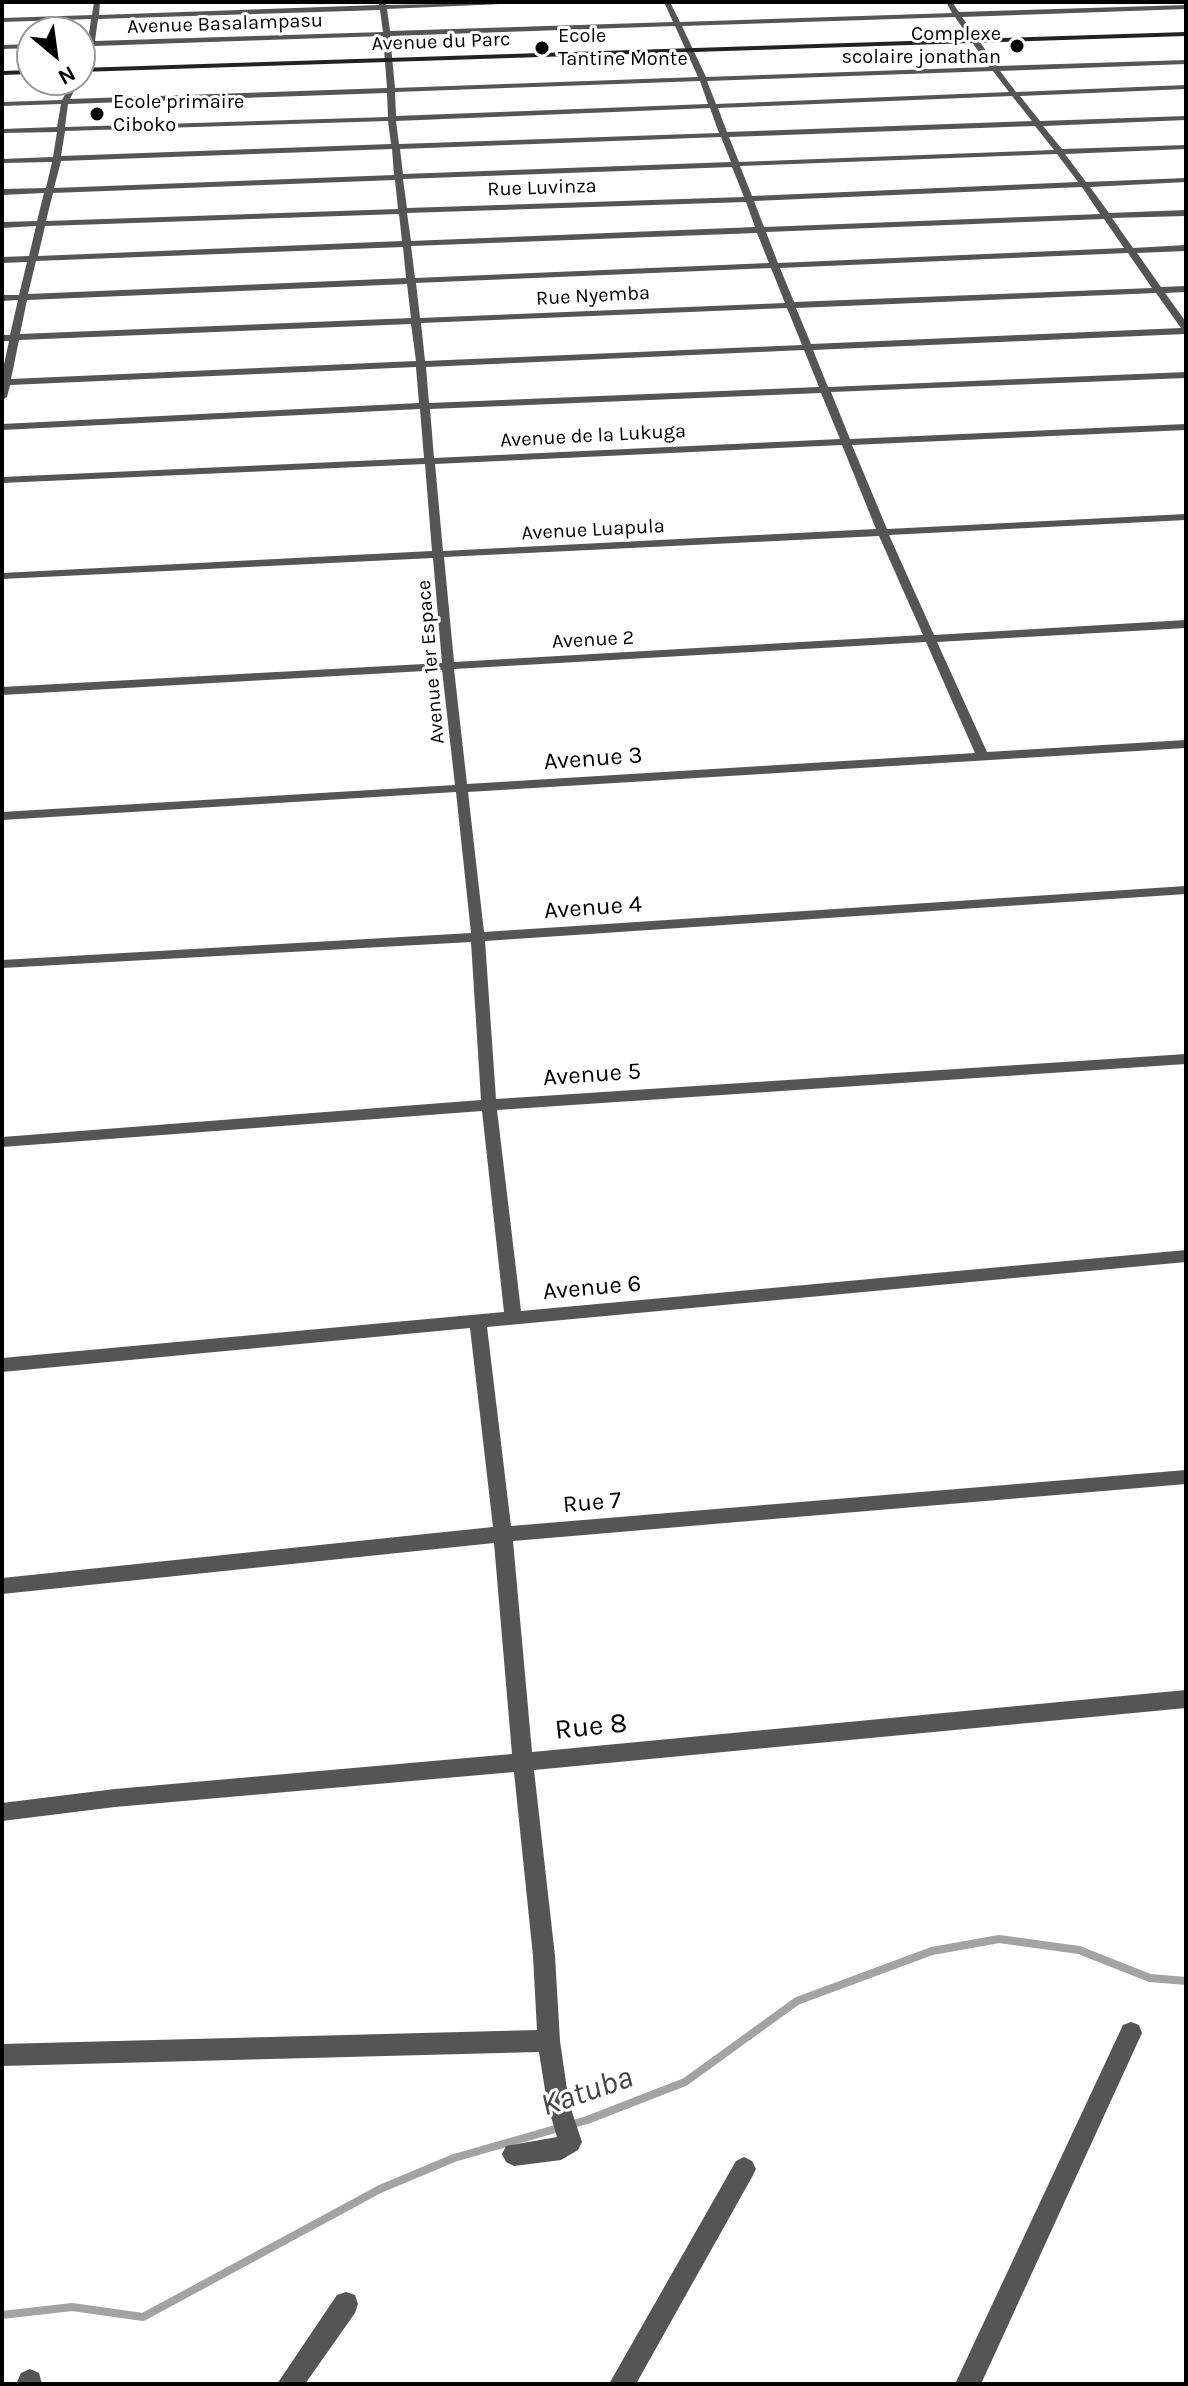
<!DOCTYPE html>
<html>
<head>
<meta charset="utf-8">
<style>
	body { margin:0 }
	#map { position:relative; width:1188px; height:2386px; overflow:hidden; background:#fff; font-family:Karla,sans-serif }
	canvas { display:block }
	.frame { position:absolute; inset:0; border:4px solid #000; pointer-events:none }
	.north { position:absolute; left:16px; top:16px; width:80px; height:80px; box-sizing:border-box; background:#fff; border:2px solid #999; border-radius:50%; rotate:151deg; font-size:22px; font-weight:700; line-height:32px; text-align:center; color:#000 }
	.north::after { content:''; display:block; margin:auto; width:28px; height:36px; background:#000; clip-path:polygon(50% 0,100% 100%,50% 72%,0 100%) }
</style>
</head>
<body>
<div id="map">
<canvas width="1188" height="2386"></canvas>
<div class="frame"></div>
<div class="north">N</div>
</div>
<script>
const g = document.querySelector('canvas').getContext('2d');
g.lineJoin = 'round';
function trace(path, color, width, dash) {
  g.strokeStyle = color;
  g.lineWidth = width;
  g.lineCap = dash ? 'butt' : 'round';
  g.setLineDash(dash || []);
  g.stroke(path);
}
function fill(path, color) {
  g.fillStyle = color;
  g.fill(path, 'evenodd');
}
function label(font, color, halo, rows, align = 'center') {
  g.font = font + ' Karla,sans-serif';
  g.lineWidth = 6;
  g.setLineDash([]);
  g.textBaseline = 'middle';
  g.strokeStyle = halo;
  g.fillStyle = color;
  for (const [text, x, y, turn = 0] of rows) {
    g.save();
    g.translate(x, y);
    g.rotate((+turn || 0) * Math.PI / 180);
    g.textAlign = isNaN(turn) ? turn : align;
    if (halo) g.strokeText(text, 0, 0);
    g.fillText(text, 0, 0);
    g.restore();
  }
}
const stream = new Path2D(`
	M2 2315 72 2307 143 2317 380 2189 454 2158 587 2120 685 2082 797 2001 932 1951 999 1939 1079 1950 1150 1978 1186 1981`);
const street = new Path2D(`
	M94 2H100L99 15 379 5V2H385L386 5 547 2 387 9 390 31 673 22 664 2H670L680 22 952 13 946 2H952L959 12 1186 5V9L962 17 997 66 1186 60V64L1000 71 1016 92 1186 85V89L1020 96 1040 121 1186 116V120L1043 126 1062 149 1186 145V149L1065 154 1086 182 1186 178V182L1090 187 1109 213 1186 210V216L1112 218 1133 248 1186 245V251L1137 253 1161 287 1186 286V292L1165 293 1186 322V334L813 350 828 387 1186 372V378L831 392 850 439 1186 424V430L852 445 887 529 1186 514V520L889 535 934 635 1186 620V628L937 642 987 752 1186 740V748L468 792 484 932 1186 886V894L485 941 496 1099 1186 1054V1064L497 1110 521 1311 1186 1250V1262L487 1327 511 1526 1186 1470V1484L513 1541 532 1752 1186 1690V1708L534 1770 555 1956 560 2041 569 2103 582 2142 578 2150 561 2160 514 2166 506 2162 502 2154 506 2146 557 2137 547 2103 539 2052 2 2066V2044L537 2030 533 1956 514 1772 115 1807 2 1821V1803L115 1789 512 1754 494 1543 2 1594V1578L493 1527 470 1328 2 1372V1358L504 1312 482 1111 2 1147V1137L481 1100 471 942 2 968V960L471 933 456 792 2 820V812L455 785 442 670 2 695V687L442 663 433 558 2 579V573L432 551 425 464 2 483V477L424 458 420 409 2 430V424L419 403 416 367 10 385 7 397 2 400V374L9 341H2V335H10L18 300 2 301V295H19L27 262 2 263V257L29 256 36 226 2 228V222L37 221 44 193 2 195V189L46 188 52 162 2 163V159L53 157 57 132 2 133V129L57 127 61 104 2 106V102L62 100 73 80 80 79 70 99 387 88 383 36 94 46 84 74 80 76V64L87 46H80V42H88L91 19 2 22V18L92 15ZM380 10 383 32 95 41 98 19ZM955 17 989 67 706 77 682 26ZM675 26 698 77 395 88 390 36ZM993 71 1009 92 716 104 707 81ZM700 81 708 104 396 116 395 92ZM387 93 388 117 65 127 68 104ZM1012 96 1032 121 727 132 718 108ZM710 108 719 133 399 144 396 121ZM388 121 391 144 61 156 65 131ZM1035 126 1054 150 739 162 729 137ZM721 137 731 162 403 174 400 149ZM392 149 394 175 54 188 61 161ZM1057 154 1078 182 752 196 740 166ZM732 167 744 197 407 208 403 179ZM395 180 398 209 46 221 53 193ZM1082 187 1100 214 764 227 754 201ZM746 202 755 227 411 241 407 213ZM399 214 402 241 38 256 45 226ZM1104 219 1124 248 778 263 766 232ZM757 233 769 263 415 278 411 246ZM403 247 406 278 28 294 36 261ZM1128 253 1152 288 794 302 780 268ZM771 268 785 303 420 318 416 283ZM407 284 411 318 20 334 27 300ZM1156 293 1181 328 811 344 796 308ZM787 308 802 345 425 361 421 323ZM411 324 416 361 11 379 19 340ZM804 350 819 387 429 403 426 367ZM821 393 840 439 434 458 430 409ZM842 445 876 529 443 551 435 464ZM879 536 923 635 454 662 444 557ZM926 642 975 753 467 784 454 669Z
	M32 44V48L2 49V45Z
	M1131 2022 1139 2025 1142 2033 981 2384H955L1123 2025Z
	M744 2157 752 2161 756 2169 752 2177 636 2384H609L736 2161Z
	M346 2292 355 2295 358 2304 355 2313 305 2384H277L337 2295Z
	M30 2369 39 2373 42 2384H16L21 2373Z`);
const secondary = new Path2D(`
	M1186 32V36L80 72V68Z
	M32 70V74L2 75V71Z`);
const markers = [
	[1017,46,8,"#000"],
	[542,48,8,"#000"],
	[97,114,8,"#000"]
];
const farStreetnames = [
	["Avenue Basalampasu",225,24,-2],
	["Avenue du Parc",441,42,-2],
	["Rue Luvinza",542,188,-2],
	["Rue Nyemba",593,296,-3],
	["Avenue de la Lukuga",593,436,-3],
	["Avenue Luapula",593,530,-3],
	["Avenue 2",593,640,-3],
	["Avenue 1er Espace",431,662,-95]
];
const farPoinames = [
	["Complexe",1001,34,"right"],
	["scolaire jonathan",1001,57,"right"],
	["Ecole",558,36],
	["Tantine Monte",558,59],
	["Ecole primaire",113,102],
	["Ciboko",113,125]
];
const streetNames = [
	["Avenue 3",593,759,-4],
	["Avenue 4",593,908,-4],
	["Avenue 5",592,1075,-4],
	["Avenue 6",592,1288,-5],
	["Rue 7",592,1503,-5]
];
const nearStreetnames = [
	["Rue 8",591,1727,-6]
];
const nearWaternames = [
	["Katuba",587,2092,-19]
];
trace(stream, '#a3a3a3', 8);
fill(street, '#555');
fill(secondary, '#222');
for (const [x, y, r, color] of markers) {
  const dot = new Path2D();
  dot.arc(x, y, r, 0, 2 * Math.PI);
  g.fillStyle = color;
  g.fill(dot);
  trace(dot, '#fff', 3);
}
label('20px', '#000', '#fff', farStreetnames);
label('20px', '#000', '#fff', farPoinames, 'left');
label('24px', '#000', '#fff', streetNames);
label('28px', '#000', '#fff', nearStreetnames);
label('italic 32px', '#444', '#fff', nearWaternames);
</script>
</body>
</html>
